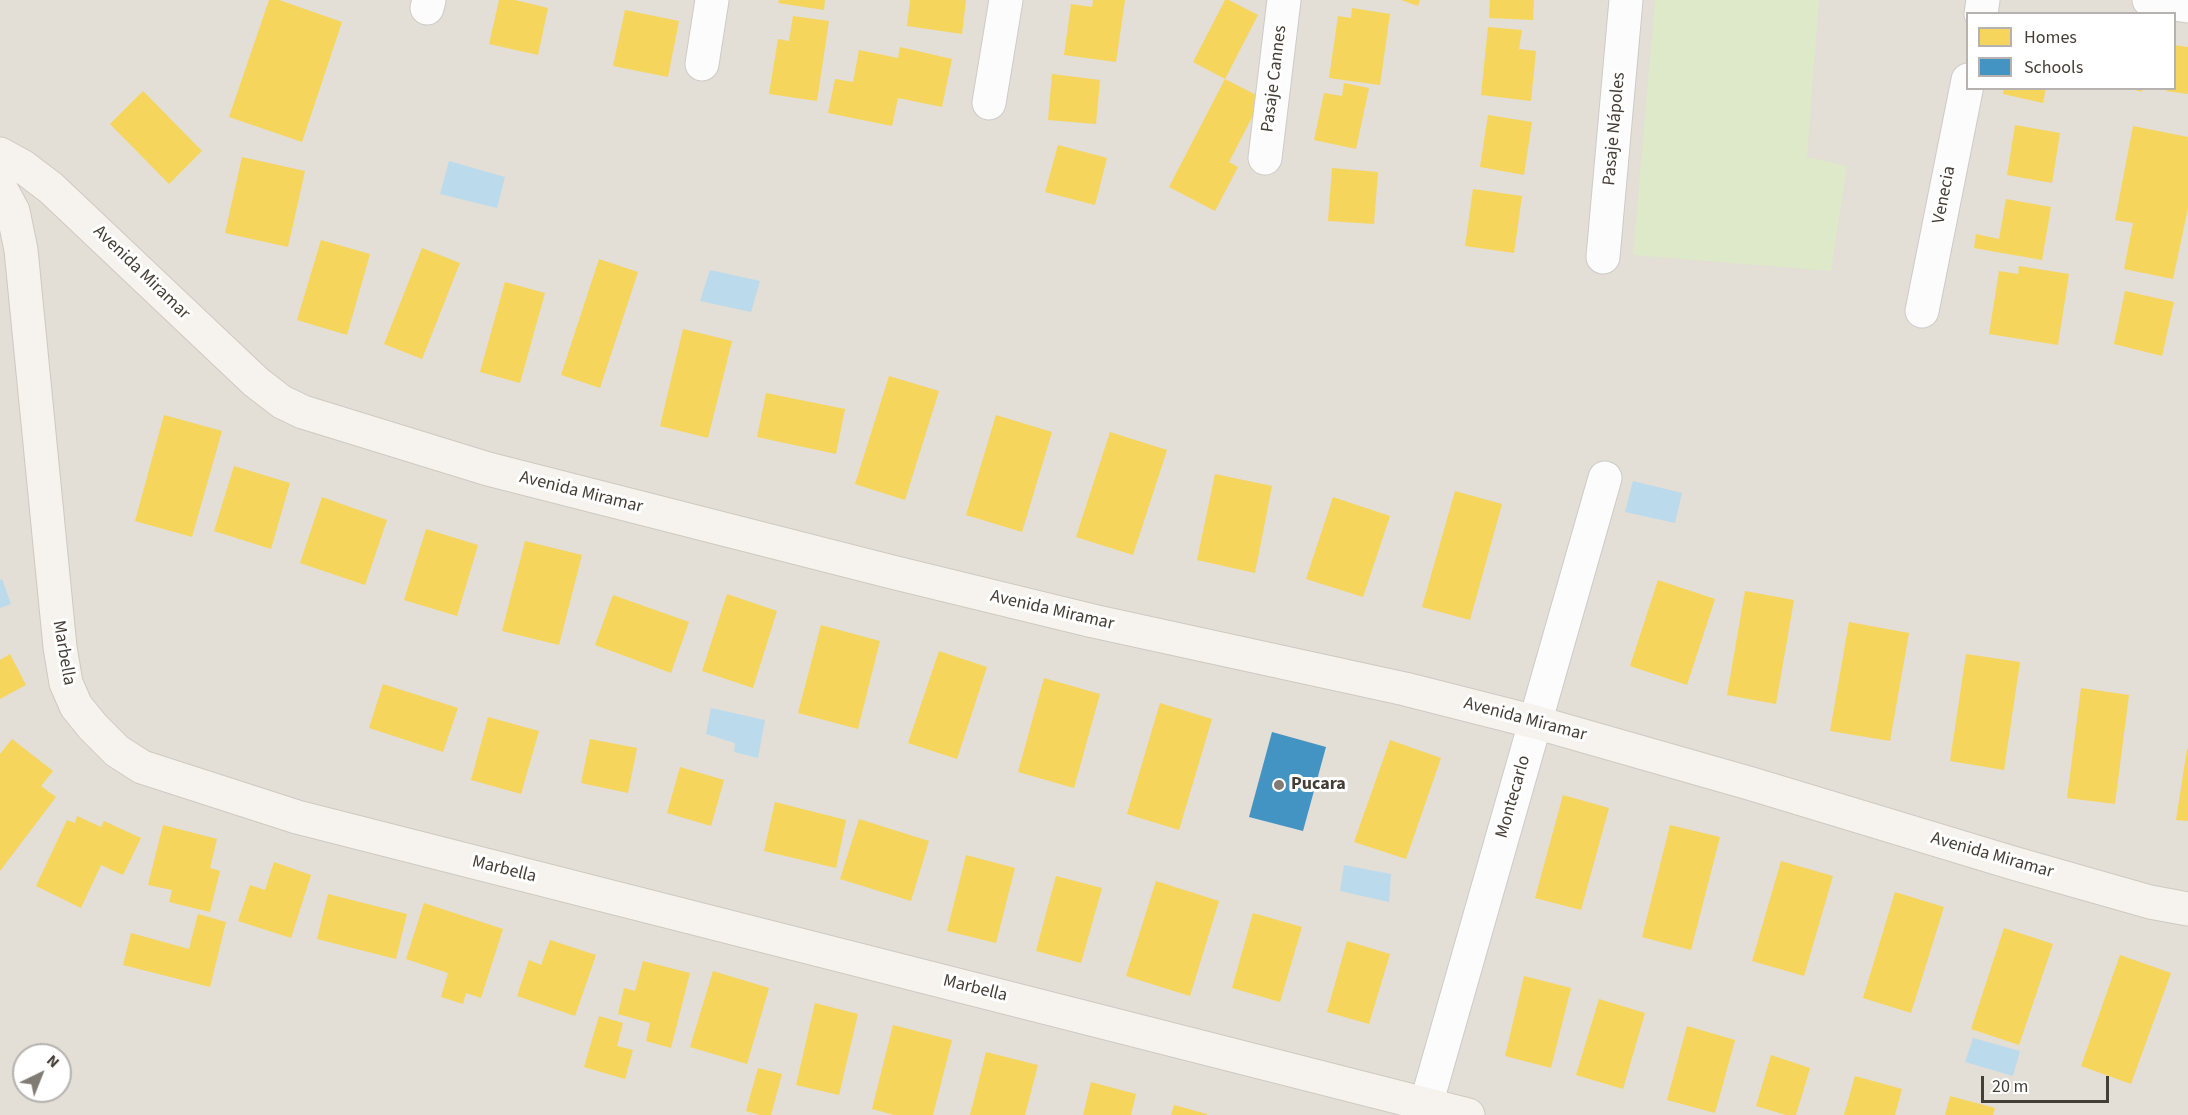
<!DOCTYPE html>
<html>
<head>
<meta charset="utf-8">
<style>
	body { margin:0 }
	#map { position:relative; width:2188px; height:1115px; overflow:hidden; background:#efede9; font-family:"Source Sans 3",sans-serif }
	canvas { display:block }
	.legend { position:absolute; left:1966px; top:12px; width:210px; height:78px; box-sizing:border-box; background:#fff; border:2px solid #b5b2af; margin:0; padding:8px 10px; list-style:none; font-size:18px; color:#453e36 }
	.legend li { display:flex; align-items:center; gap:12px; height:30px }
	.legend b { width:30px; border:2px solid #b5b2af }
	.north { position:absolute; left:12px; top:1043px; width:60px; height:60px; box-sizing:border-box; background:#fff; border:2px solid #b5b2af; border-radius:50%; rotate:43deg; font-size:16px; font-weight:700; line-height:24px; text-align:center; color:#453e36 }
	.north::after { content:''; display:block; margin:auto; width:21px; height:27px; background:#807b75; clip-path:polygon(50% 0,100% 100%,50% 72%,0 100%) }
	.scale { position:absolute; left:1981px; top:1076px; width:128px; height:27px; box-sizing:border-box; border:3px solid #453e36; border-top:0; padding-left:8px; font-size:18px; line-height:21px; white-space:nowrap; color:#453e36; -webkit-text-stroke:4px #fff; paint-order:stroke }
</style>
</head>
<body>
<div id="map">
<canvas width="2188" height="1115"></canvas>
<ul class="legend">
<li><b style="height:16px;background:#f6d55c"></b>Homes</li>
<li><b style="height:16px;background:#4393c3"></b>Schools</li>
</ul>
<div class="north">N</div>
<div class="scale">20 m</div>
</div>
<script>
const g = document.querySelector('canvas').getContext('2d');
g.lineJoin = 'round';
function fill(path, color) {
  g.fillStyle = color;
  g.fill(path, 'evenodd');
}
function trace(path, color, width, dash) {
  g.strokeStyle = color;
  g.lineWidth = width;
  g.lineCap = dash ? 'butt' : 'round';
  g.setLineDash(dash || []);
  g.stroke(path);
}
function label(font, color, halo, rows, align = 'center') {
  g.font = font + ' "Source Sans 3",sans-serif';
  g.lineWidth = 6;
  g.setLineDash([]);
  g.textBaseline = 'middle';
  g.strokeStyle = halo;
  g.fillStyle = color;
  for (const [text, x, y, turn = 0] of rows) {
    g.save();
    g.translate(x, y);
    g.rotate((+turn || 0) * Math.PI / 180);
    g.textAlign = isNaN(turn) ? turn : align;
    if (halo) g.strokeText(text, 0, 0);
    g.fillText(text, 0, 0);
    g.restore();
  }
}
const residential = new Path2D(`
	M0 0H2188V1115H0ZM1968 14H2174V88H1968ZM24 1055H60V1091H24Z`);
const green = new Path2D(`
	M1655 0H1819L1807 157 1847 166 1831 271 1633 255Z`);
const water = new Path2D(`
	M449 161 505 177 497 208 440 194Z
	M710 270 760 281 751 312 700 301Z
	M1633 481 1682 493 1675 523 1625 512Z
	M2 579 11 604 0 608V580Z
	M711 708 765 720 758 758 734 752 735 743 706 734Z
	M1344 865 1391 874 1389 902 1340 891Z
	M1973 1038 2020 1051 2013 1076 1965 1062Z`);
const homes = new Path2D(`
	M269 0H279L342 22 302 142 229 117Z
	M499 0H515L548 8 538 55 489 44Z
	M779 0H825L824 10 778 3Z
	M910 0H966L962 34 907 26Z
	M1093 0H1125L1116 62 1064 55 1071 4 1092 7Z
	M1225 0H1229L1258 15 1225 79 1193 62Z
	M1401 0H1420L1418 6Z
	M1490 0H1534L1533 20 1489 18Z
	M1352 8 1390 14 1380 85 1329 78 1338 16 1351 18Z
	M625 10 679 21 668 77 613 66Z
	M793 16 829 21 817 101 769 94 778 39 789 41Z
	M1488 27 1522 30 1519 49 1536 51 1531 101 1481 95Z
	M2174 45 2188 47V94L2166 91 2167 88H2174Z
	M900 47 952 59 942 107 898 98 892 126 828 113 835 79 853 82 859 50 898 58Z
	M1052 74 1100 80 1096 124 1048 120Z
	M1225 79 1262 98 1229 162 1238 167 1215 211 1169 187Z
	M1344 83 1369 88 1356 149 1314 140 1324 93 1342 96Z
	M2004 88H2046L2043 103 2003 94Z
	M2128 88H2142V92Z
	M143 91 202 151 169 184 110 124Z
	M1488 115 1532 122 1524 175 1480 167Z
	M2015 125 2060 133 2052 183 2007 175Z
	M2133 126 2188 137V208L2173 279 2124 269 2133 223 2115 220Z
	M1058 145 1107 158 1095 205 1045 192Z
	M242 157 305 171 288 247 225 233Z
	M1332 168 1378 172 1374 224 1328 221Z
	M1473 189 1522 196 1514 253 1465 246Z
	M2006 199 2051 207 2042 260 1974 248 1976 234 1999 239Z
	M321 240 370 254 347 335 297 320Z
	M422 248 460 263 422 359 384 344Z
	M599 259 638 272 600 388 561 375Z
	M2019 266 2069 274 2058 345 1989 334 1999 271 2018 274Z
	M505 282 545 293 520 383 480 372Z
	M2125 291 2174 302 2162 356 2114 344Z
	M683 329 732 341 708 438 660 426Z
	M889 376 939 391 905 500 855 484Z
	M766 393 845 409 836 454 757 437Z
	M164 415 222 431 192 537 135 521Z
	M996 415 1052 432 1022 532 966 515Z
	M1110 432 1167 450 1133 555 1076 537Z
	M234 466 290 483 271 549 214 531Z
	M1215 474 1272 486 1255 573 1197 560Z
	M1455 491 1502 504 1470 620 1422 607Z
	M322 497 387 520 365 585 300 563Z
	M1333 497 1390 516 1363 597 1306 579Z
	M426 529 478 545 457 616 404 600Z
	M525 541 582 555 559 645 502 631Z
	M1658 580 1715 599 1687 685 1630 666Z
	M1745 591 1794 600 1776 704 1727 695Z
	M727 594 777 611 753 688 702 671Z
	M613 595 689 622 671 673 595 645Z
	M1849 622 1909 633 1890 741 1830 731Z
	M821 625 880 641 858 729 798 713Z
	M939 651 987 667 957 759 908 743Z
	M10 654 26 685 0 699V660Z
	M1966 654 2020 662 2004 770 1950 761Z
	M1044 678 1100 694 1074 788 1018 772Z
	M383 684 458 708 443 752 369 728Z
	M2081 688 2129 695 2115 804 2067 798Z
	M1160 703 1212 719 1179 830 1127 814Z
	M488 717 539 731 521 794 471 780Z
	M12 739 53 771 41 786 56 797 0 871V754Z
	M590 739 637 748 628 793 581 783Z
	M1390 740 1441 758 1406 859 1354 842Z
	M2187 749H2188V821L2176 820Z
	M680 767 724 780 711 826 667 813Z
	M1563 795 1609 808 1581 910 1535 898Z
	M775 802 846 820 836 868 764 851Z
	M77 816 101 827 104 821 141 838 123 875 101 865 81 908 36 886 67 820 75 823Z
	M859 819 929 841 911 901 840 879Z
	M163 825 217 839 210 868 220 871 210 912 169 902 172 890 148 885Z
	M1670 825 1720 837 1691 950 1642 937Z
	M966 855 1015 868 996 943 947 931Z
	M1781 861 1833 876 1804 976 1752 961Z
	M274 862 311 875 291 938 238 921 250 885 265 890Z
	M1056 876 1102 888 1081 963 1036 951Z
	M1156 881 1219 901 1190 996 1126 976Z
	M1895 892 1944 907 1911 1013 1863 998Z
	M328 894 407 914 396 959 317 939Z
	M424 903 503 929 481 998 466 993 463 1004 441 997 448 973 406 959Z
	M1253 913 1302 927 1280 1002 1232 988Z
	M198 914 226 922 210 987 123 965 131 933 189 949Z
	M2004 928 2053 944 2019 1045 1971 1029Z
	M550 940 596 955 575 1016 517 996 529 960 541 965Z
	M1347 941 1390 954 1369 1024 1327 1012Z
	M2120 955 2171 973 2131 1084 2081 1066Z
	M643 961 690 973 671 1048 646 1041 650 1023 618 1014 624 988 635 991Z
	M713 971 769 988 747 1064 690 1047Z
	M1524 976 1571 988 1551 1068 1505 1056Z
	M1599 999 1645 1013 1623 1089 1576 1075Z
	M815 1003 858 1014 839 1095 796 1085Z
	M599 1016 623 1023 617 1046 633 1050 625 1079 584 1067Z
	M893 1025 952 1040 933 1115H894L872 1109Z
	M1687 1026 1735 1040 1715 1113 1667 1100Z
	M986 1052 1038 1065 1025 1115H970Z
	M1771 1055 1810 1068 1796 1115H1786L1756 1106Z
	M758 1068 782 1074 771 1115H760L746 1111Z
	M1855 1076 1902 1089 1895 1115H1844Z
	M1091 1082 1136 1094 1131 1115H1083Z
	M1950 1096 1995 1108 1993 1115H1945Z
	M1174 1105 1207 1114V1115H1171Z`);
const schools = new Path2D(`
	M1272 732 1326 747 1303 831 1249 817Z`);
const street = new Path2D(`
	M2149 0 2188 6
	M427 8 429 0
	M1981 14 1983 0
	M702 64 712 0
	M989 103 1006 0
	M1265 158 1284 0
	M1603 257 1626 0
	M1922 311 1968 80
	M1423 1115 1605 478`);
const secondary = new Path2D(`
	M0 154 22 166 51 188 256 382 282 402 303 412 488 469 892 572 1093 621 1405 689 1535 722 1752 784 2013 863 2150 902 2188 909
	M0 187 13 211 21 250 60 647 66 683 76 706 93 727 117 751 142 767 297 817 1468 1115`);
const markers = [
	[1279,785,6,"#807b75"]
];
const streetNames = [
	["Pasaje Cannes",1275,79,-83],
	["Pasaje Nápoles",1615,129,-85],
	["Venecia",1945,195,-79],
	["Avenida Miramar",141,273,44],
	["Avenida Miramar",581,493,14],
	["Avenida Miramar",1052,611,13],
	["Marbella",63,653,80],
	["Avenida Miramar",1525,720,15],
	["Montecarlo",1514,797,-74],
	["Avenida Miramar",1992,856,16],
	["Marbella",504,870,14],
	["Marbella",975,989,14]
];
const poiNames = [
	["Pucara",1291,785]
];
fill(residential, '#e3ded6');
fill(green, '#dee9ca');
fill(water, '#bbdbec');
fill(homes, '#f6d55c');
fill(schools, '#4393c3');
trace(street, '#cdcbc7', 35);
trace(secondary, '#cecac0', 35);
trace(street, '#fdfcfc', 33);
trace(secondary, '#f6f3ee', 33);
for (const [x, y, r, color] of markers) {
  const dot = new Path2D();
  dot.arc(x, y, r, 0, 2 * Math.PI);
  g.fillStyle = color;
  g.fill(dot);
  trace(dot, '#fff', 2);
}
label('18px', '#453e36', '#fff', streetNames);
label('bold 18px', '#453e36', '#fff', poiNames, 'left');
</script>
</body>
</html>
